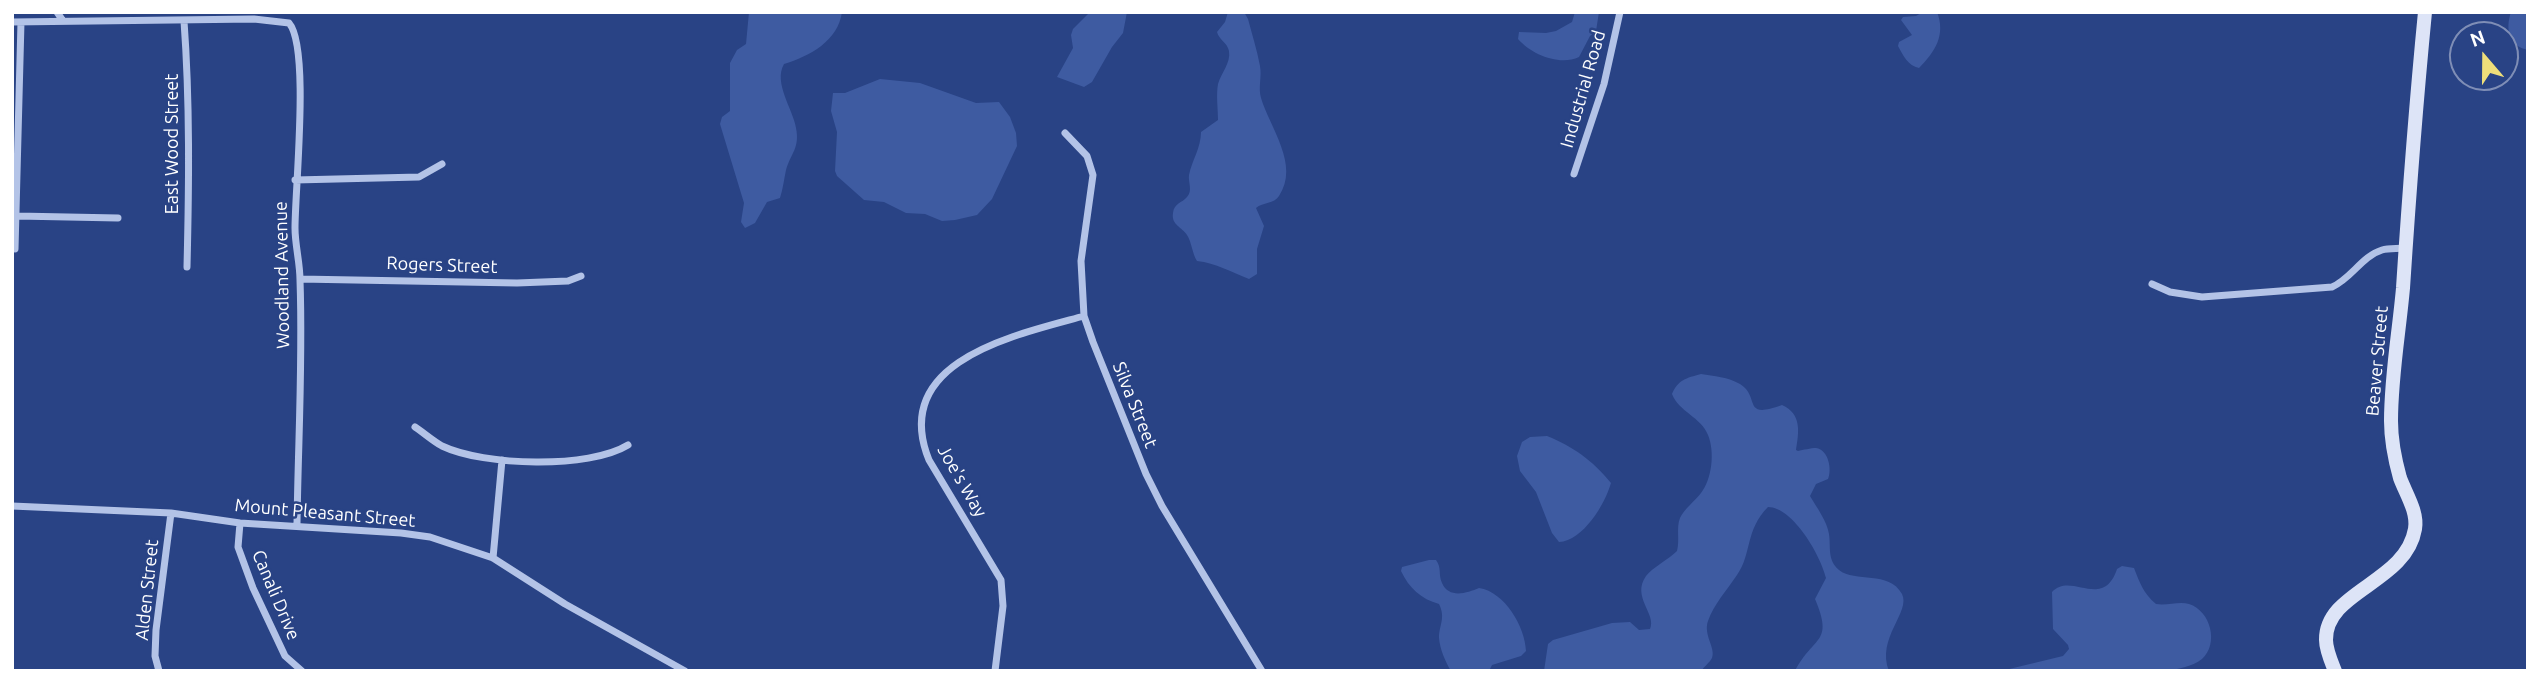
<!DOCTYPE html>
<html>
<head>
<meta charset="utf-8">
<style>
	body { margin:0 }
	#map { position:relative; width:2540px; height:683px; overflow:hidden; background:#294385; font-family:Ubuntu,sans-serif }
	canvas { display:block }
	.frame { position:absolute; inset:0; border:14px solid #fff; pointer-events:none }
	.north { position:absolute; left:2449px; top:21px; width:70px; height:70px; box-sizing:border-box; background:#294385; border:2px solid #7f8eb6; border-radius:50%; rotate:340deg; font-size:19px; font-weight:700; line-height:28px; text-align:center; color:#fff }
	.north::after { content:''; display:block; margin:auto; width:24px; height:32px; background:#eede7a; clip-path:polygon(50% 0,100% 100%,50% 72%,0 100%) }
</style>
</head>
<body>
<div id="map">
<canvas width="2540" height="683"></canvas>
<div class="frame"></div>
<div class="north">N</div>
</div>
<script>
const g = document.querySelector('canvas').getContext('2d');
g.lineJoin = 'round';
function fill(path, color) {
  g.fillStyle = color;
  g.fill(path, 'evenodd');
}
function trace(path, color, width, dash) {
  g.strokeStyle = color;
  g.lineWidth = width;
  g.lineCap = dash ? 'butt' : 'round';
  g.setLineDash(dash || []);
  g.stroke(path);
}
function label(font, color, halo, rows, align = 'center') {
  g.font = font + ' Ubuntu,sans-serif';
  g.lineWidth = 5;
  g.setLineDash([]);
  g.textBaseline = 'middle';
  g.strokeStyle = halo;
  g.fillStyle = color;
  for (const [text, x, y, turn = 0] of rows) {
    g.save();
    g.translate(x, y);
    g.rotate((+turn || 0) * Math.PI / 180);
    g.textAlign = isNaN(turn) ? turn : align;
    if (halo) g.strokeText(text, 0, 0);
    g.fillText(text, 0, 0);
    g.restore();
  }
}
const green = new Path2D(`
	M749 12H842C838 41 810 56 784 64 773 83 793 109 796 128 800 148 791 153 786 170 784 179 783 189 780 198L767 202 755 223 745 228 741 222 744 203 720 124 722 117 730 111V63L737 50 746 44Z
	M1090 12H1127L1123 33 1112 47 1092 82 1084 87 1057 77 1073 48 1071 35 1073 29Z
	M1228 12H1244L1248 19C1252 34 1257 50 1260 66 1262 77 1258 87 1261 98 1270 128 1300 165 1279 196 1274 204 1263 202 1256 208L1264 226 1257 249V274L1249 279C1231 272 1216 263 1197 261 1192 253 1192 243 1187 235 1182 227 1171 225 1173 213 1174 203 1182 203 1187 197 1193 191 1188 182 1189 175 1192 160 1201 148 1201 132L1218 120C1218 109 1216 95 1218 84 1221 73 1231 63 1229 51 1227 42 1219 40 1217 32L1225 22Z
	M1575 12H1599L1596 31 1590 36 1579 57C1560 66 1532 55 1518 39L1519 32 1546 33 1556 31 1572 22Z
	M1923 12H1937C1946 35 1935 52 1919 68 1908 66 1903 55 1898 46L1899 42 1912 35 1901 20 1903 17 1916 16Z
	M2511 12H2528V50C2509 46 2505 30 2511 12Z
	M880 79 920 83 976 103 999 102 1010 117 1016 133 1017 146 992 199 977 215 955 220 942 221 925 214 906 213 884 202 864 200 837 176 835 171 837 132 831 111 833 93H845Z
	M1701 374C1714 376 1728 377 1740 384 1761 397 1741 420 1782 405 1802 414 1799 432 1796 450L1798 451C1803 450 1811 448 1816 448 1829 450 1832 470 1828 479L1816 484 1810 496C1817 508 1827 521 1829 534 1831 547 1827 560 1839 570 1855 583 1889 570 1902 594 1911 612 1876 638 1889 671H1795C1814 635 1834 644 1815 599L1826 578C1821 556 1793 507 1768 507 1745 530 1752 554 1737 575 1727 590 1714 604 1708 621 1703 635 1716 648 1712 658 1710 662 1704 667 1701 671H1544L1548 644 1553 640 1612 623 1630 622 1639 630 1650 629C1657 614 1631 597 1646 576 1652 568 1669 559 1677 551 1680 540 1676 528 1680 518 1684 509 1695 501 1701 493 1712 479 1715 452 1708 435 1701 417 1679 412 1672 394 1678 380 1686 378 1701 374Z
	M1547 436C1574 447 1592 460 1611 483 1605 504 1583 541 1559 542L1552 533 1536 492 1520 471 1517 456 1522 442 1530 437Z
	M1429 560H1436C1442 568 1438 574 1442 583 1449 599 1467 593 1479 588 1505 592 1525 627 1526 651L1521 656 1492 665 1489 671H1451C1445 661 1440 649 1439 638 1439 625 1446 618 1439 604 1421 599 1409 588 1401 571L1402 567Z
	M2122 566 2134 568C2140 583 2143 593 2156 604 2167 606 2179 601 2189 604 2211 611 2219 644 2202 659 2192 667 2177 669 2165 671H2001L2063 656 2069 649 2068 645 2053 629 2052 592C2071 571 2103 611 2117 569Z`);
const street = new Path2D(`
	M57 12 63 21
	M184 21C190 103 189 185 187 267
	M12 22 254 19 289 23C310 47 295 188 295 228 295 245 300 263 300 280 303 362 298 444 297 525
	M1065 133 1087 156 1093 175 1081 261 1084 316 1093 342 1146 474 1162 506 1262 671
	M1574 174 1604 84 1620 12
	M295 180 419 177 442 164
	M17 216 118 218
	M15 249 21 22
	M300 279 517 283 568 281 581 276
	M2152 284 2170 292 2202 297 2332 287C2351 279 2362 256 2382 250 2389 248 2398 249 2405 248
	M415 427C424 433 433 441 442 446 484 466 589 469 628 445
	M12 506 171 513 240 523 401 533 430 537 493 558 565 604 685 671
	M240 523 238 547 253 588 285 656 302 671
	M493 558 502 460
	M159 671 155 656 156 630 171 513
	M995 671 1003 606 1001 580 929 460C889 361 1015 335 1084 316`);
const secondary = new Path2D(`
	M2335 671C2331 661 2326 650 2326 640 2325 591 2406 583 2415 529 2418 512 2406 494 2400 478 2395 460 2391 440 2391 421 2391 376 2399 333 2403 288 2409 196 2416 104 2425 12`);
const streetNames = [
	["Industrial Road",1583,89,-74],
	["East Wood Street",172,144,-90],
	["Rogers Street",442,265,2],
	["Woodland Avenue",282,275,-91],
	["Beaver Street",2377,361,-85],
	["Silva Street",1135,405,68],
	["Joe's Way",962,481,60],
	["Mount Pleasant Street",325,513,5],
	["Alden Street",147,590,-84],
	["Canali Drive",276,595,67]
];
fill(green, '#3e5ba1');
trace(street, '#b3c3e7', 7);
trace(secondary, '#dde4f7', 14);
label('18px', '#fff', '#294385', streetNames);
</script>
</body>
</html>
